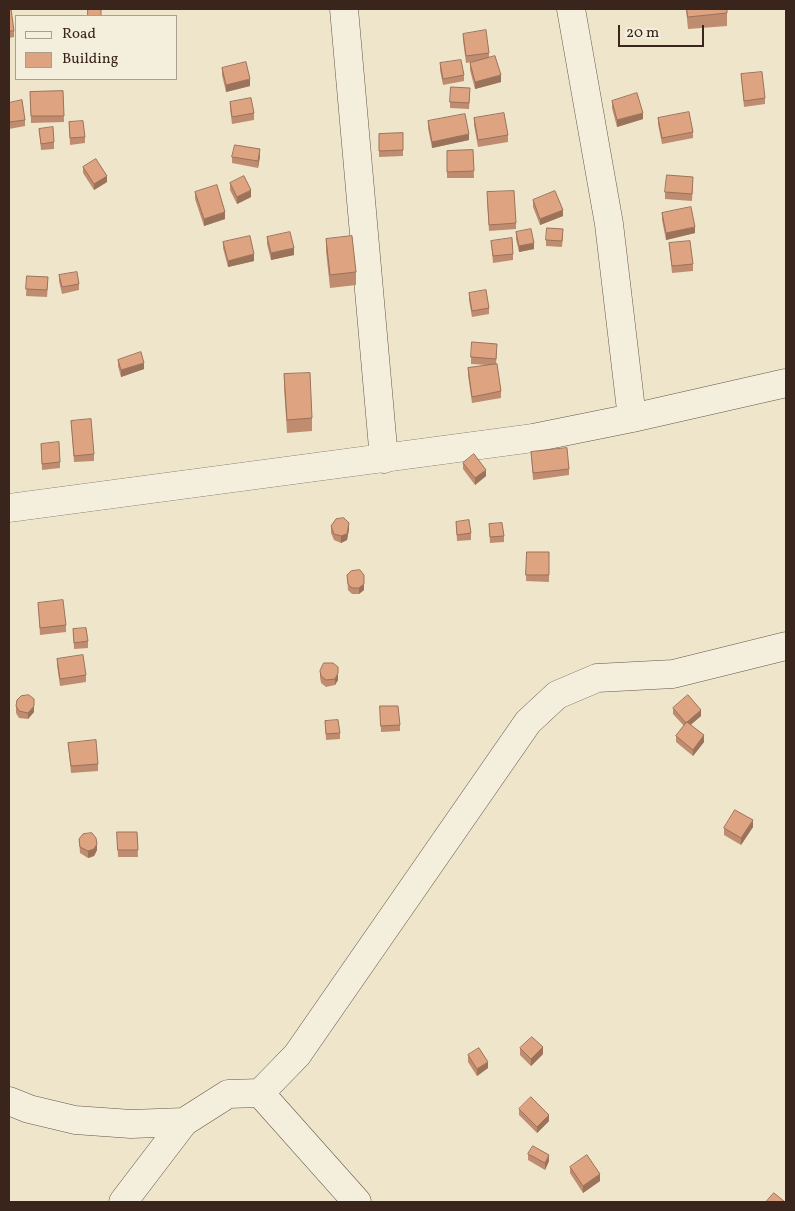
<!DOCTYPE html>
<html>
<head>
<meta charset="utf-8">
<style>
	body { margin:0 }
	#map { position:relative; width:795px; height:1211px; overflow:hidden; background:#eee5cb; font-family:Vollkorn,serif }
	canvas { display:block }
	.frame { position:absolute; inset:0; border:10px solid #3a251c; pointer-events:none }
	.legend { position:absolute; left:15px; top:15px; width:162px; height:65px; box-sizing:border-box; background:#f4eedd; border:1px solid #aa9e90; margin:0; padding:6px 9px; list-style:none; font-size:15px; color:#3a251c }
	.legend li { display:flex; align-items:center; gap:10px; height:25px }
	.legend b { width:25px; border:1px solid #aa9e90 }
	.scale { position:absolute; left:618px; top:25px; width:86px; height:22px; box-sizing:border-box; border:2px solid #3a251c; border-top:0; padding-left:6px; font-size:15px; line-height:18px; white-space:nowrap; color:#3a251c; -webkit-text-stroke:4px #f4eedd; paint-order:stroke }
</style>
</head>
<body>
<div id="map">
<canvas width="795" height="1211"></canvas>
<div class="frame"></div>
<ul class="legend">
<li><b style="height:6px;background:#f4eedd"></b>Road</li>
<li><b style="height:14px;background:#dea381"></b>Building</li>
</ul>
<div class="scale">20 m</div>
</div>
<script>
const g = document.querySelector('canvas').getContext('2d');
g.lineJoin = 'round';
function trace(path, color, width, dash) {
  g.strokeStyle = color;
  g.lineWidth = width;
  g.lineCap = dash ? 'butt' : 'round';
  g.setLineDash(dash || []);
  g.stroke(path);
}
function fill(path, color) {
  g.fillStyle = color;
  g.fill(path, 'evenodd');
}
const minor = new Path2D(`
	M344 9 384 459
	M571 9 609 224 632 418
	M9 508 533 438 632 418 786 383
	M260 1093 357 1202
	M9 1101 29 1109 75 1120 131 1124 184 1122 228 1094 260 1093 297 1055 528 722 557 695 597 678 673 674 786 646
	M123 1202 184 1122`);
const wall = new Path2D(`
	M9 9 14 31V37L9 38Z
	M686 9H727V26L688 29Z
	M463 34 489 53V58L501 82 475 89 470 70V63L481 60 466 63 463 40Z
	M440 63 464 75V81L443 85 440 70Z
	M222 68 250 86 226 92 222 75Z
	M741 74 765 98V104L744 107Z
	M63 91 64 122 31 123 30 92Z
	M470 94 469 109 450 108V102Z
	M612 101 643 119 617 127 612 108Z
	M230 102 254 113V120L232 124 230 108Z
	M9 103 25 120V126L9 129Z
	M474 118 508 135V142L478 147 474 125Z
	M658 118 693 132V138L662 144 658 124Z
	M428 121 469 140 432 148 428 128Z
	M69 122 85 137V143L70 145Z
	M39 129 54 142V149L41 150Z
	M403 133V156L379 157V134Z
	M473 150 474 178H447V151Z
	M260 156 258 168 232 163V157Z
	M83 167 107 182 94 190 83 173Z
	M230 183 251 197 237 204 230 190Z
	M693 183 692 201 665 199V192Z
	M195 192 225 219 204 226 195 199Z
	M487 198 516 223V229L489 231Z
	M533 200 563 216 540 225 533 207Z
	M662 213 695 233 666 240 662 220Z
	M516 232 534 249 519 252 516 239Z
	M563 236 562 247 546 246V240Z
	M267 237 294 255 271 260 267 244Z
	M326 239 356 272V285L330 288 326 251Z
	M491 241 513 254V260L493 263Z
	M223 242 254 261 228 267 223 248Z
	M669 243 693 264V271L672 273Z
	M59 275 79 284V290L62 294 59 281Z
	M27 276 48 284 47 297 26 296Z
	M469 293 489 308V314L472 317 469 300Z
	M497 350 496 364 501 391V398L472 403 468 375V368L488 365 471 364V357Z
	M118 360 144 369 121 377 118 366Z
	M284 374 312 418V431L287 433 284 387Z
	M71 421 94 454V461L74 462Z
	M41 444 60 462V468L42 470Z
	M531 452 569 469V475L533 480Z
	M463 463 486 476 475 485 463 469Z
	M456 522 471 533V540L457 541Z
	M489 524 504 536V542L490 543Z
	M331 526 349 529 347 540 341 543 334 540 331 533Z
	M527 552H549V582L526 581Z
	M347 575 364 590 359 594H352L348 590Z
	M38 603 66 625V632L40 635Z
	M73 629 88 641V648L74 649Z
	M57 659 86 675V682L60 686 57 665Z
	M320 671 338 680 335 685 326 687 321 683 320 677Z
	M16 706 34 712 28 719 19 718 16 713Z
	M380 706 400 725V731L381 732Z
	M673 708 701 716 691 724 704 742 693 756 676 742V736L684 726 673 714Z
	M325 721 340 733V739L326 740Z
	M68 743 98 764V771L71 773Z
	M753 827 741 845 724 835V828Z
	M117 832H137L138 857H118Z
	M79 839 97 850 94 856 88 858 80 853Z
	M520 1048 543 1054 531 1066 520 1055Z
	M468 1055 488 1068 477 1076 468 1062Z
	M519 1109 549 1121 537 1133 519 1115Z
	M528 1154 549 1161 545 1170 528 1160Z
	M570 1167 600 1181 583 1193 570 1173Z`);
const shadedWall = new Path2D(`
	M501 75V82L475 89V82Z
	M250 79V86L226 92V85Z
	M643 113V119L617 127V120Z
	M469 134V140L432 148V142Z
	M260 149V156L258 168V161Z
	M107 176V182L94 190V184Z
	M251 190V197L237 204V197Z
	M563 210V216L540 225V219Z
	M225 212V219L204 226V219Z
	M695 227V233L666 240V233Z
	M534 243V249L519 252V246Z
	M294 248V255L271 260V253Z
	M254 254V261L228 267V261Z
	M144 363V369L121 377V370Z
	M486 470V476L475 485V478Z
	M349 523V529L347 540 341 543V536Z
	M364 575V590L359 594V588Z
	M338 673V680L335 685V679Z
	M34 706V712L28 719V713Z
	M701 710V716L686 729V723Z
	M704 735V742L693 756V750Z
	M753 820V827L741 845V838Z
	M97 844V850L94 856 88 858V851Z
	M543 1047V1054L531 1066V1059Z
	M488 1062V1068L477 1076V1069Z
	M549 1115V1121L537 1133V1127Z
	M549 1155V1161L545 1170V1163Z
	M600 1174V1181L583 1193V1186Z`);
const building = new Path2D(`
	M9 9H11L14 31H9Z
	M88 9H101V16H88Z
	M687 9H727V13L688 17Z
	M486 30 489 53 466 56 463 34Z
	M495 56 501 75 475 82 470 63Z
	M461 60 464 75 443 79 440 63Z
	M246 62 250 79 226 85 222 68Z
	M762 72 765 98 744 101 741 74Z
	M451 87 470 88 469 103 450 102Z
	M63 91 64 116H31L30 92Z
	M637 93 643 113 617 120 612 101Z
	M251 98 254 113 232 117 230 102Z
	M22 100 25 120 9 122V103Z
	M689 112 693 132 662 138 658 118Z
	M504 113 508 135 478 140 474 118Z
	M465 114 469 134 432 142 428 121Z
	M83 121 85 137 70 138 69 122Z
	M53 127 54 142 41 144 39 129Z
	M403 133V150L379 151V134Z
	M235 145 260 149 258 161 232 157Z
	M473 150 474 171 447 172V151Z
	M96 159 107 176 94 184 83 167Z
	M667 175 693 177 692 194 665 192Z
	M244 176 251 190 237 197 230 183Z
	M217 185 225 212 204 219 195 192Z
	M514 191 516 223 489 225 487 192Z
	M555 191 563 210 540 219 533 200Z
	M691 207 695 227 666 233 662 213Z
	M547 228 563 229 562 241 546 240Z
	M531 229 534 243 519 246 516 232Z
	M290 232 294 248 271 253 267 237Z
	M250 236 254 254 228 261 223 242Z
	M352 236 356 272 330 275 326 239Z
	M512 238 513 254 493 256 491 241Z
	M690 241 693 264 672 266 669 243Z
	M77 272 79 284 62 287 59 275Z
	M27 276 48 277 47 290 26 289Z
	M486 290 489 308 472 311 469 293Z
	M472 342 497 344 496 359 471 357Z
	M141 352 144 363 121 370 118 360Z
	M497 364 501 391 472 397 468 368Z
	M310 373 312 418 287 420 284 374Z
	M91 419 94 454 74 456 71 421Z
	M59 442 60 462 42 464 41 444Z
	M567 448 569 469 533 473 531 452Z
	M474 454 486 470 475 478 463 463Z
	M344 518 349 523 347 534 341 536 334 534 331 526 336 519Z
	M469 520 471 533 457 535 456 522Z
	M502 523 504 536 490 537 489 524Z
	M527 552H549V575H526Z
	M360 570 364 575V584L359 588H352L348 584 347 575 351 571Z
	M63 600 66 625 40 628 38 603Z
	M86 628 88 641 74 643 73 629Z
	M83 655 86 675 60 679 57 659Z
	M324 663H333L338 667V673L335 679 326 680 321 676 320 671Z
	M29 695 34 699V706L28 713 19 711 16 706 17 700 21 696Z
	M688 695 701 710 686 723 673 708Z
	M380 706H398L400 725 381 726Z
	M338 720 340 733 326 734 325 721Z
	M687 722 704 735 693 750 676 736Z
	M96 740 98 764 71 766 68 743Z
	M735 810 753 820 741 838 724 828Z
	M117 832H137L138 850H118Z
	M92 833 96 838 97 844 94 849 88 851 80 847 79 839 83 834Z
	M532 1037 543 1047 531 1059 520 1048Z
	M479 1048 488 1062 477 1069 468 1055Z
	M531 1097 549 1115 537 1127 519 1109Z
	M533 1146 549 1155 545 1163 528 1154Z
	M587 1155 600 1174 583 1186 570 1167Z
	M774 1193 785 1202H766Z`);
trace(minor, '#675548', 29);
trace(minor, '#f4eedd', 28);
fill(wall, '#bf8c6f');
fill(shadedWall, '#9b725a');
fill(building, '#dea381');
trace(building, '#9b725a', 1);
</script>
</body>
</html>
